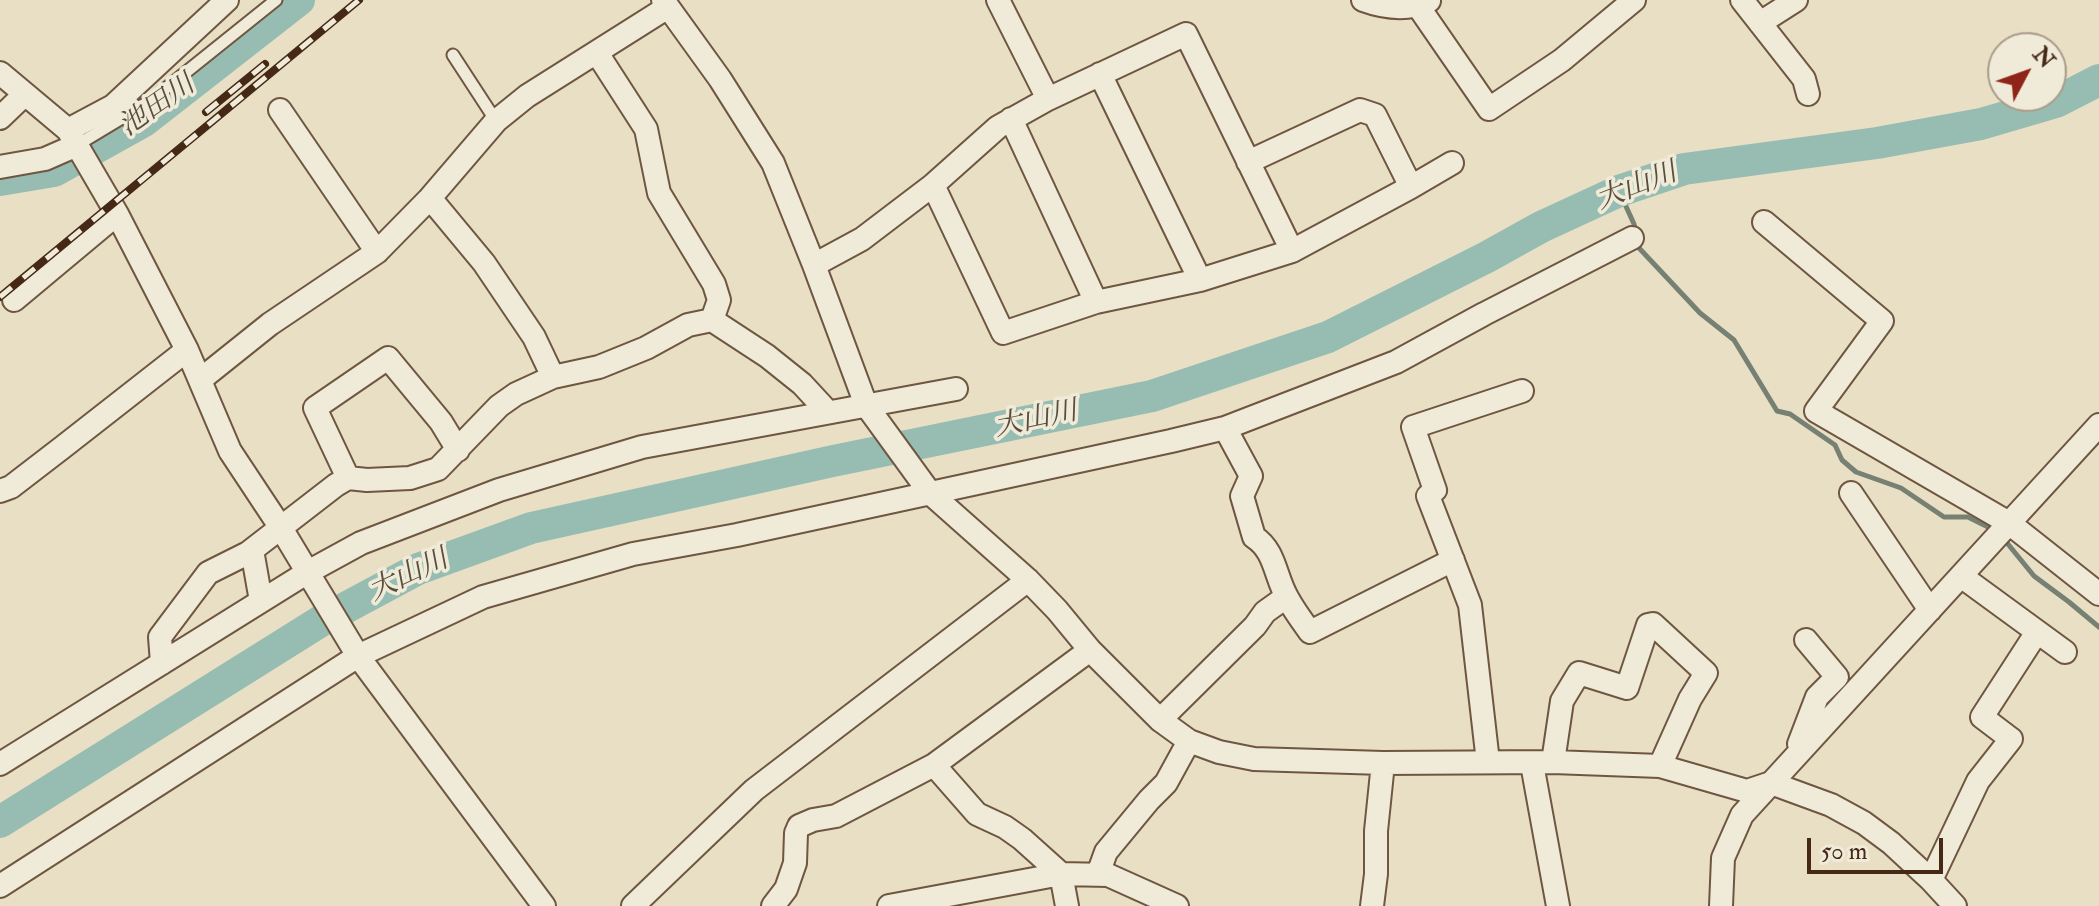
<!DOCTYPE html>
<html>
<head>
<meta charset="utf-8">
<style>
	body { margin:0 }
	#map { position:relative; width:2099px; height:906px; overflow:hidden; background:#e8dfc4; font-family:"IM FELL Double Pica",serif }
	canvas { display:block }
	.north { position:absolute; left:1987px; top:32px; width:80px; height:80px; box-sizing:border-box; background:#f0ead9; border:2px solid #ac9c8b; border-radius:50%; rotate:49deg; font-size:22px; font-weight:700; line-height:32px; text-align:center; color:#452815 }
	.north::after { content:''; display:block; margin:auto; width:28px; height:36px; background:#8f2418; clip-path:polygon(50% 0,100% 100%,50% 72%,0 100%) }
	.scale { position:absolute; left:1807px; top:838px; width:136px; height:36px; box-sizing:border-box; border:4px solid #452815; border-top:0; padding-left:10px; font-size:24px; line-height:28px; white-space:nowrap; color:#452815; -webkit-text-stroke:6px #f0ead9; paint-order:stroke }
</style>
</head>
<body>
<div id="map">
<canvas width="2099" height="906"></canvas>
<div class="north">N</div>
<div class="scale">50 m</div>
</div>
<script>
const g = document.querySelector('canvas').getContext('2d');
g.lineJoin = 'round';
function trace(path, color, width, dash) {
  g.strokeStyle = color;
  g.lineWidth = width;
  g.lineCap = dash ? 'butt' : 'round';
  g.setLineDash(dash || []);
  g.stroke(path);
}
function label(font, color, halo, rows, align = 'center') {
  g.font = font + ' "IM FELL Double Pica","Noto Serif JP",serif';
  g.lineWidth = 7;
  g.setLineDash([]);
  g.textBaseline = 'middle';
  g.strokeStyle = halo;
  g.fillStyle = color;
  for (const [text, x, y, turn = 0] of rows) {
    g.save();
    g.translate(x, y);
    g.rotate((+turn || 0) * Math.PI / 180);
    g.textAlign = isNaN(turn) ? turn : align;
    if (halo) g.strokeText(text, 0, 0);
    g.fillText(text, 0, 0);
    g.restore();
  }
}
const stream = new Path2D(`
	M1619 191 1634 224 1639 248 1700 313 1734 340 1777 411 1790 414 1835 445 1842 460 1856 472 1901 488 1944 517H1968L1996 531
	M2003 538 2034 576 2069 602 2099 627`);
const river = new Path2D(`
	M0 180 54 171 144 121 299 0
	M0 822 321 621 418 569 531 528 833 461 1152 396 1328 337 1487 257 1541 227 1619 191 1684 169 1877 143 1981 124 2056 102 2099 80`);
const service = new Path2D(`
	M453 55 496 121
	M77 145 150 101 276 0`);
const minor = new Path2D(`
	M663 0 720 79 773 163 814 265 866 405 930 493 1028 580 1057 610 1090 650 1160 720 1189 741 1219 752 1254 759 1383 763 1553 762 1660 766 1747 791 1771 783 1831 805 1864 823 1891 843 1931 880 1955 906
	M998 0 1048 99
	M1363 0C1385 8 1407 11 1429 1
	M1742 0 1804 79 1808 94
	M1418 6 1489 109 1562 60 1634 0
	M1760 23 1796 0
	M597 53 646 129 659 193 714 284 719 300 712 320
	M0 73 68 130 117 214 187 350 230 451 281 528 358 656 544 906
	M1100 74 1200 280
	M280 110 377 252
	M0 118 24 95
	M1011 119 1096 302
	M68 130 113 106 227 0
	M1248 162 1360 110 1375 115 1411 187
	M0 167 45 159 77 145
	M933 185 1003 333 1096 302 1200 280 1292 251 1411 187 1452 163
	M430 198 484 263 534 337 553 377
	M1764 222 1882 321 1816 411 2009 523 2099 594
	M814 265 862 239 933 185 998 127 1048 99 1186 34 1292 251
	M14 300 117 214
	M200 380 270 324 377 252 430 198 496 121 527 96 668 7
	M1225 428 1251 476 1242 496 1254 537C1276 551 1275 578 1288 599 1294 610 1302 621 1310 632L1453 560
	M348 478 315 408 388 358 441 422 458 450
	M0 491 11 487 63 447 187 350
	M1851 493 1930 610
	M252 550 261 601
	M1961 576 2065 652
	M162 663 160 637 208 573 248 553 336 485 348 478 367 480 410 478 438 469 499 406 516 394 553 377 599 367 646 348 688 325 712 320 767 356 802 384 827 411
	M1160 720 1255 626 1265 612 1286 597
	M1799 744 1817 697 1837 677 1806 640
	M1488 762 1470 605 1428 496 1435 490 1413 427 1522 391
	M1553 762 1562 701 1579 673 1627 688 1648 625 1653 624 1706 673 1690 699 1660 766
	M0 764 308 572 361 543 499 490 642 447 956 389
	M1532 764 1558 906
	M934 765 977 814 1005 827 1022 839 1061 874 1067 906
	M1098 874 1106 852 1149 800 1166 783 1189 741
	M1931 880 1978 781 2011 739 1982 717 2037 632
	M0 886 358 656 483 597 633 554 737 535 1171 441 1225 428 1396 362 1484 314 1632 238
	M633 906 754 790 1028 580
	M773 906 786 889 795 863 796 833 799 826 813 820 836 816 934 765 1090 650
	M889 906 1061 874 1108 875 1177 906
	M1372 906 1376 874V831L1383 763
	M1721 906 1723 858 1742 815 2099 425`);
const rail = new Path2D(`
	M206 112 265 64
	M0 297 359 0`);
const waterNames = [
	["池田川",158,107,-35],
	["大山川",1637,188,-21],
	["大山川",1036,421,-12],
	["大山川",409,577,-25]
];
trace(stream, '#768174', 5);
trace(river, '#97bdb3', 32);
trace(service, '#6e5641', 15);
trace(minor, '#6e5641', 26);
trace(service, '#f0ead9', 11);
trace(minor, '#f0ead9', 22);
trace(rail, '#452815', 8);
trace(rail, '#f0ead9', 5, [15]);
label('italic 28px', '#5a4d3c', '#f0ead9', waterNames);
</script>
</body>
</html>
